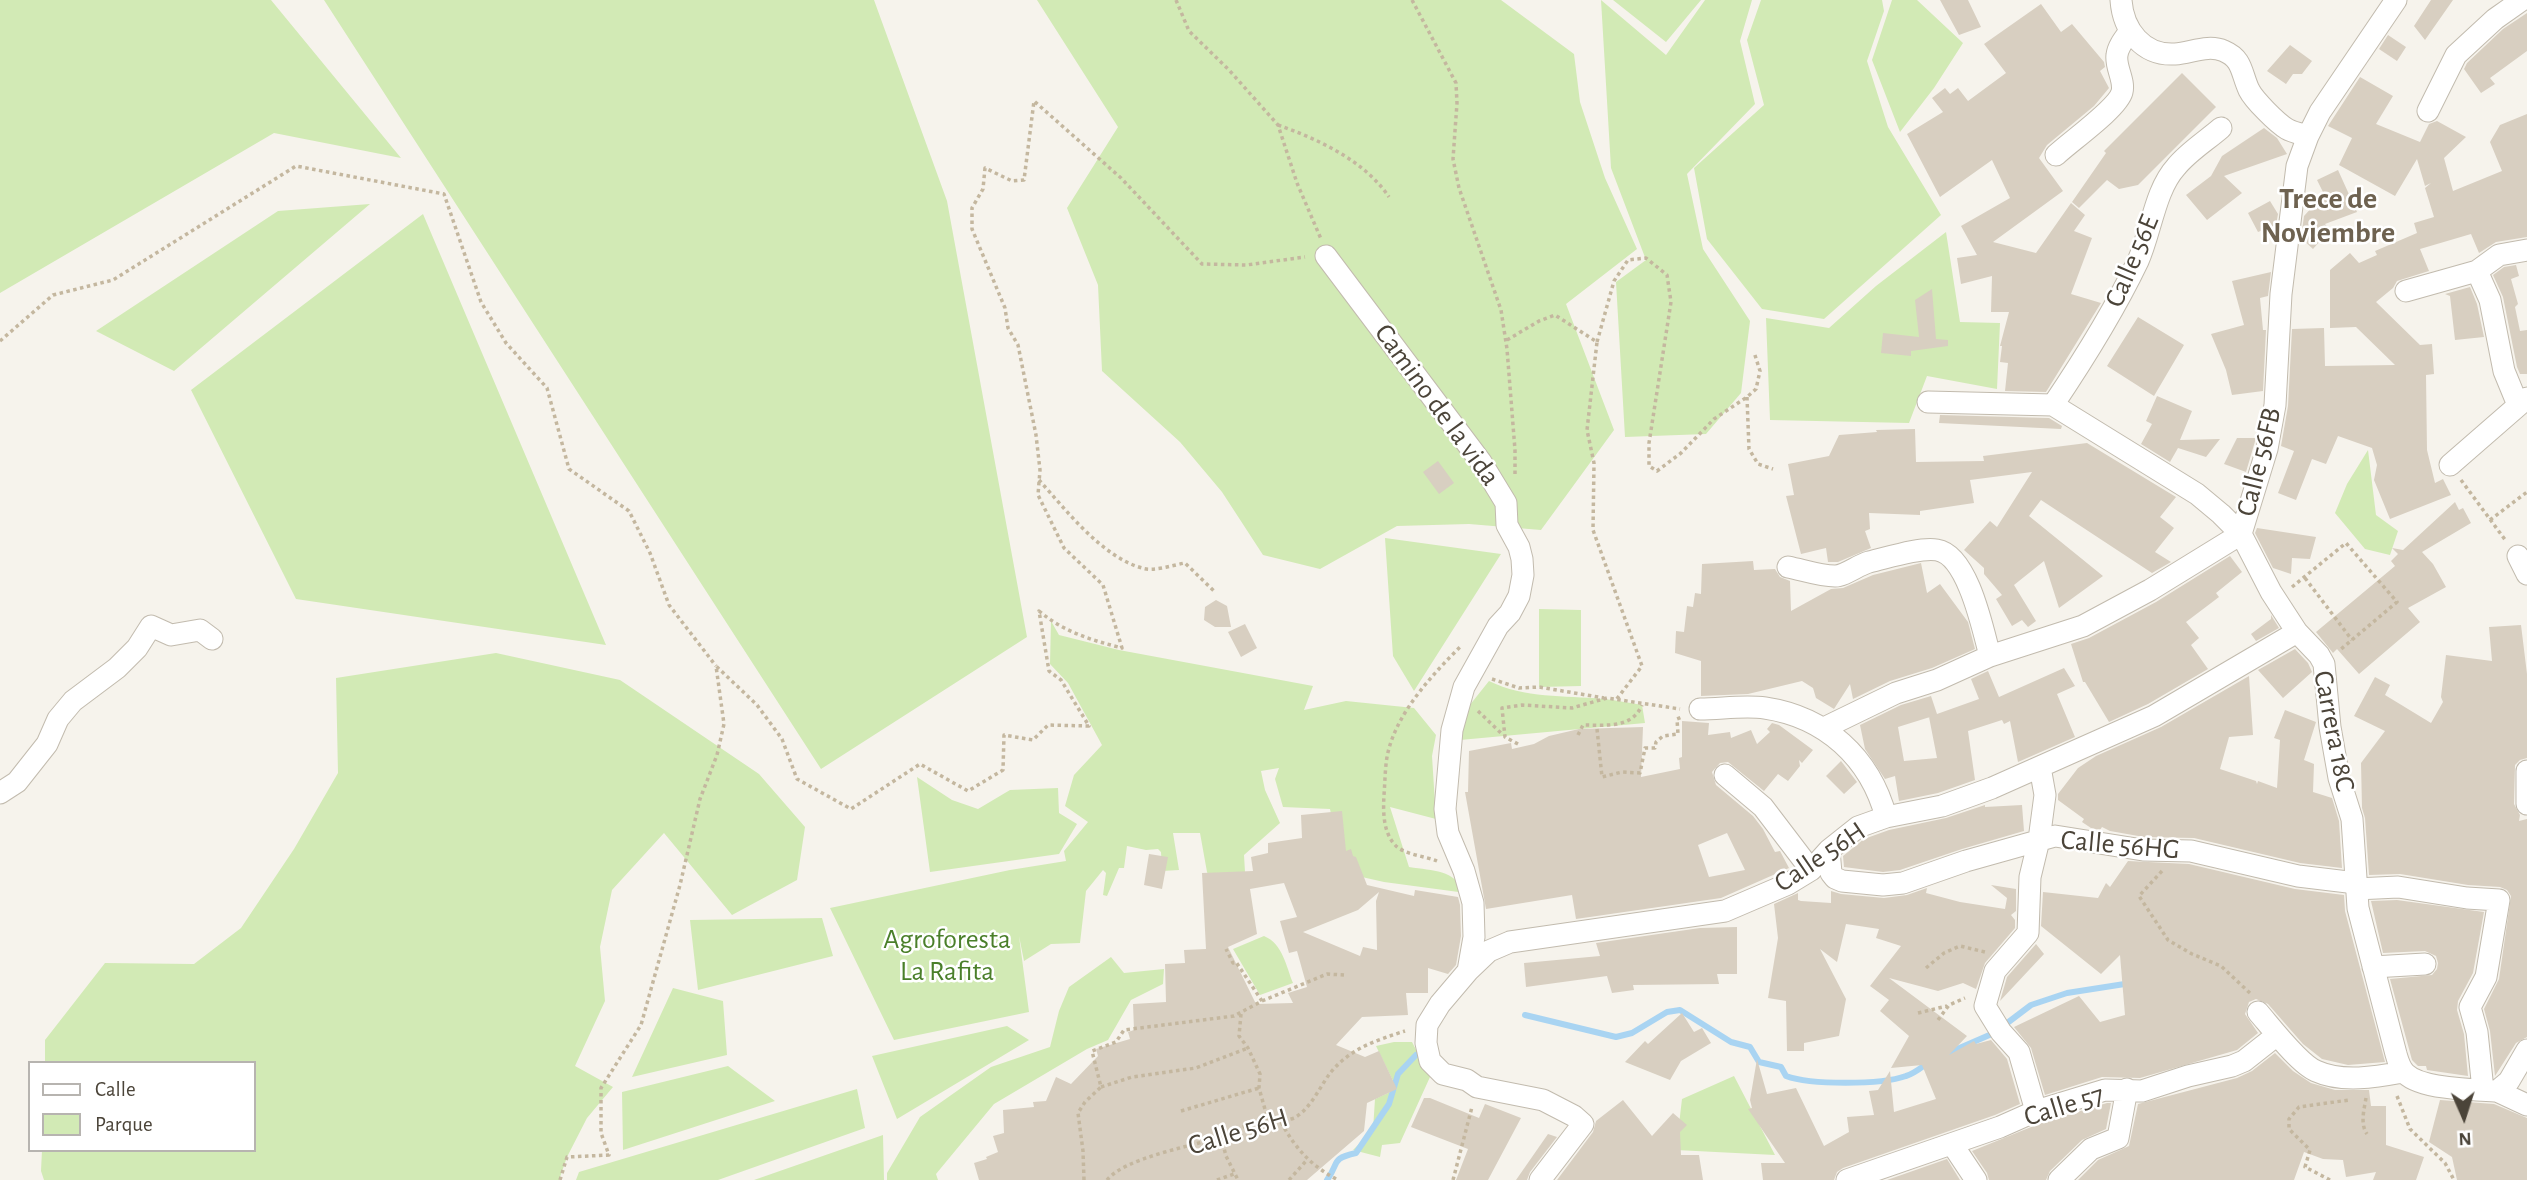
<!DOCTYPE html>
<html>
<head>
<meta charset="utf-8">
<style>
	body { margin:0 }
	#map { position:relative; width:2527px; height:1180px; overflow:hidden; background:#f6f3ec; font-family:"Alegreya Sans",sans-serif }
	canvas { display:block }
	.legend { position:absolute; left:28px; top:1061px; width:228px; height:91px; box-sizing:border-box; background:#fff; border:2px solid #b7b4b0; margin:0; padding:9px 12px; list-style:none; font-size:21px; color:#4b4439 }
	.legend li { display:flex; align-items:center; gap:14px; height:35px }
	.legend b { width:35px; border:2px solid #b7b4b0 }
	.north { position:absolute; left:2429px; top:1082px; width:70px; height:70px; -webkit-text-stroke:5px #fff; paint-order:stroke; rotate:177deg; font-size:19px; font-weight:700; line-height:28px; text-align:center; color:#4b4439 }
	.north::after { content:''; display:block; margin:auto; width:24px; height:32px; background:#4b4439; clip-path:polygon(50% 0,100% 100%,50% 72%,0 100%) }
</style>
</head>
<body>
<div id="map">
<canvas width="2527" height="1180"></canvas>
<ul class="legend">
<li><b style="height:9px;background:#fff"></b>Calle</li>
<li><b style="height:19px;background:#d2eab5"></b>Parque</li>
</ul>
<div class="north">N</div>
</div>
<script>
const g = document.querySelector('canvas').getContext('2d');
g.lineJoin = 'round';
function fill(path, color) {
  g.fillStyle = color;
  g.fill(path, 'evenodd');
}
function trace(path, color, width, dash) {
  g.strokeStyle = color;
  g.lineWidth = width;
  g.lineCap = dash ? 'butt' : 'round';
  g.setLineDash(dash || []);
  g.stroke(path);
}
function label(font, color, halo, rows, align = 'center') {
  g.font = font + ' "Alegreya Sans",sans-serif';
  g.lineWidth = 5;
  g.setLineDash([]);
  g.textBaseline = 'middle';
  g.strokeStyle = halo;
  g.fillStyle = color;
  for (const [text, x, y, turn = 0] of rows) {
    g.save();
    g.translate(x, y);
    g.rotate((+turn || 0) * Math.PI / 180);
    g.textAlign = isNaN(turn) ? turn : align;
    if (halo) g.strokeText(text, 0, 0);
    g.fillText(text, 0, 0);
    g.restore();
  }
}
const green = new Path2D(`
	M0 0H271L401 158 274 133 0 293Z
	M324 0H874L947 201 1027 637 821 769Z
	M1037 0H1501L1574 54 1580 102 1605 178 1637 249 1566 304 1614 430 1541 530 1469 524 1397 526 1320 569 1263 555 1222 492 1180 442 1102 371 1098 285 1067 208 1118 127Z
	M1601 0 1666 55 1705 0H1752L1740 41 1755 104 1687 174 1703 249 1750 321 1741 393 1706 434 1625 437 1616 282 1646 260 1611 168Z
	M1613 0H1701L1666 42Z
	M1761 0H1882L1884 11 1867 61 1888 127 1941 215 1824 319 1762 309 1707 239 1694 168 1764 105 1747 40Z
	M1892 0H1917L1963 43 1934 88 1900 132 1872 60Z
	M370 204 174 371 96 331 278 211Z
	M423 214 606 645 296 599 191 390Z
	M1946 232 1960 322 2000 323 1997 389 1927 376 1909 423 1770 420 1766 318 1829 328 1876 286Z
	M2368 450 2376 515 2398 531 2390 555 2365 549 2335 513 2347 484Z
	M1385 538 1501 554 1414 691 1393 656Z
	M1539 609 1581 610V686L1539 687Z
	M1051 621 1059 635 1119 650 1313 686 1304 710 1346 701 1414 708 1436 735 1432 756 1436 819 1390 807 1409 867C1434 871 1453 869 1466 893L1384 882 1353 875 1335 833 1330 809 1283 807 1275 779 1279 768 1261 771 1265 790 1280 823 1244 855 1245 872 1215 889 1207 872 1200 833H1173L1179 870 1162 871 1161 852 1158 849 1146 850 1127 846 1124 868H1119L1107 896 1103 895 1106 873 1103 870 1086 891 1080 943 1051 944 1024 961 1019 936 1029 1012 894 1040 830 908 1010 870 1066 861 1064 851 1088 822 1065 806 1074 775 1102 745 1068 683 1050 664Z
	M496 653 620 680 759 774 805 827 797 880 732 915 664 833 612 890 600 947 605 1001 575 1066 613 1087 587 1118 567 1157 559 1180H44L41 1171 42 1150H254V1063H45V1040L105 963 194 964 241 928 294 849 338 773 336 678Z
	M1489 681C1525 699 1564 695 1603 699 1616 700 1629 703 1642 705L1645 723 1460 740 1469 706Z
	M917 777 952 800 978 809 1010 790 1058 788 1059 813 1077 824 1059 854 930 872Z
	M822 918 833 956 698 990 690 920Z
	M1264 936C1283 944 1286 966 1293 983L1260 995 1233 949Z
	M1111 957 1124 973 1164 969 1163 984 1131 1000 1108 1040 1087 1049 994 1104 936 1174 938 1180H887V1173L920 1117 991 1067 1050 1047 1059 1011 1069 987Z
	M673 988 723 1001 727 1055 632 1077Z
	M1007 1026 1029 1040 897 1119 872 1056Z
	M1394 1042H1412L1430 1077 1400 1143 1382 1145 1380 1157 1353 1150 1373 1130 1375 1099 1397 1089 1376 1046Z
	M728 1066 775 1101 623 1150 622 1092Z
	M1734 1076 1775 1155 1676 1150 1682 1099Z
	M857 1089 865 1128 718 1180H576L579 1172Z
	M883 1135 884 1180H754Z`);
const stream = new Path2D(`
	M1525 1015 1616 1037 1632 1033 1667 1012 1680 1010 1731 1042 1750 1047 1759 1062 1781 1067 1786 1076C1810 1085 1881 1085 1906 1076 1914 1074 1922 1067 1929 1062
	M1948 1053 1994 1033 2031 1005 2067 993 2131 983
	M1327 1180C1340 1162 1330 1159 1356 1153L1389 1104 1398 1074 1416 1055`);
const building = new Path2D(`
	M1940 0H1968L1981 27 1959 35Z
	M2431 0H2453L2425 40 2414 26Z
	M2041 4 2061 32 2072 24 2104 62 2105 67 2100 71 2109 88 2094 106 2047 145 2039 158 2063 191 1993 242 2036 253 2071 203 2085 215 2074 231 2092 238 2071 294 2101 303 2046 392 2005 391 2008 363 2000 362 2002 346H2000L2009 312H1991L1992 276 1961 284 1957 258 1977 255 1961 226 2010 198 1992 160 1940 197 1907 134 1943 112 1932 98 1945 88 1950 94 1958 88 1968 101 2006 73 1984 44Z
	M2527 13V51L2490 78 2495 84 2481 93 2464 69 2467 63 2503 29Z
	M2388 35 2406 47 2397 61 2379 49Z
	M2290 45 2312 61 2302 74H2293L2286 84 2267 71Z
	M2182 73 2216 107 2138 185 2119 189 2107 180 2079 208 2072 202 2106 153 2104 151Z
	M2360 77 2393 96 2376 124 2420 142 2429 124 2437 121 2466 137 2444 158 2453 191 2502 171 2490 142 2500 125 2527 114V237L2496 242 2479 253 2471 234 2420 249 2429 271 2397 281 2393 288 2376 302 2420 345 2432 344 2434 374 2426 375 2427 450 2435 483 2443 479 2451 495 2390 519 2374 480 2377 465 2372 448 2338 436 2326 464 2312 459 2296 500 2278 493 2294 451 2281 446 2288 406 2292 329 2324 328 2325 366 2395 365 2356 327 2330 328V270L2350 253 2359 263 2377 255 2375 251 2417 233 2414 223 2434 217 2425 188 2431 183 2425 186 2417 159 2395 196 2339 165 2352 138 2328 126Z
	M2264 128 2277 138 2287 154 2224 176 2242 193 2207 220 2186 195 2211 176 2222 156Z
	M2338 170 2357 212 2325 224 2330 230 2313 249 2301 238 2304 216 2324 194 2317 180Z
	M2270 201 2278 214 2276 225 2258 232 2248 213Z
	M2516 265 2519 276 2511 279 2518 304 2515 307 2520 331 2527 330V374H2520L2517 367 2503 297 2493 275 2504 267Z
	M2271 272 2268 296 2260 298 2263 330H2266L2263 391 2232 395 2226 370 2211 334 2244 325 2232 281Z
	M2470 287 2477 304 2484 337 2455 340 2450 296 2445 294Z
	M1932 289 1936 339 1948 340V346L1911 351V356L1881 353 1883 333 1919 337 1915 300Z
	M2138 317 2184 345 2154 396 2107 366Z
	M2157 396 2192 411 2180 440 2220 439 2206 457 2178 448 2170 462 2141 444 2152 424 2146 421Z
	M1940 415 2049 418 2062 426 2061 429 1939 423Z
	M1915 429 1916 462 1984 461 1983 456 2087 443 2176 497 2160 517 2174 528 2155 552 2171 562 2152 573 2041 500 2029 516 2103 576 2059 608 2044 561 2014 585 2036 621 2028 627 2022 620 2012 626 1996 599 2002 595 1984 574V568L1964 550 1990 521 1997 527 2032 472 1970 480 1974 503 1920 511V515L1869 513 1870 529 1865 531 1871 548 1838 562H1828L1826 548 1801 554 1786 496 1794 495 1788 464 1829 456 1839 435 1877 432 1876 430Z
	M2237 438H2256L2246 472 2224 464Z
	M1438 461 1454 483 1439 494 1423 472Z
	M2455 502 2459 510 2463 508 2471 523 2422 552 2433 564 2446 587 2408 608 2420 622 2359 674 2337 649 2333 653 2316 632 2395 566 2391 561 2398 554 2392 548 2403 550Z
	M2257 528 2316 537 2310 559 2292 558 2291 574 2273 568 2255 533Z
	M2230 556 2242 572 2216 593 2219 597 2186 622 2199 638 2191 645 2208 669 2148 704 2109 722 2085 682H2083L2071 644 2089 638 2156 602Z
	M1753 561 1754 570 1775 569 1780 577 1790 581 1791 611 1831 589 1843 588 1873 575 1921 563 1927 593 1940 584 1968 622 1975 649 1932 668 1890 681 1853 699 1850 684 1834 709 1816 698 1813 688 1802 681 1748 694 1701 696V661L1675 653 1676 631 1684 632 1687 606 1693 607 1695 593 1701 594 1702 564Z
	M1216 600 1227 606 1231 627H1215L1204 620 1205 607Z
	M2271 615 2279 628 2256 641 2251 634 2271 619Z
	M1245 624 1257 648 1241 657 1228 632Z
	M2521 625 2527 674V758L2520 760 2515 765 2514 804 2520 815 2519 821 2527 819V1037L2516 1043 2495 1076 2490 1031 2484 1009 2499 979 2511 896 2507 890 2500 887 2468 885 2400 874 2369 875 2365 818 2362 808 2361 763 2385 731 2354 716 2375 677 2390 685 2385 695 2431 723 2443 702 2441 697 2446 655 2492 661 2489 627Z
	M2295 649 2308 663 2312 672 2283 698 2258 670Z
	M2064 668 2075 686 2057 694 2075 737 2018 762 2010 721 2004 724 2002 720 1968 731 1975 780 1938 793 1899 801 1895 776 1885 779 1865 749 1860 725 1901 705 1931 696 1937 714 1979 699 1971 679 1988 671 1999 697ZM1929 717 1937 758 1904 761 1898 727 1930 717Z
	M2249 676 2253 735 2229 737 2220 769 2256 781 2257 784 2258 781 2277 788 2280 740 2274 738 2285 710 2316 722 2304 760 2314 764 2313 792 2332 798 2339 821 2342 868 2300 863 2194 838 2144 837 2110 831 2102 827 2100 830 2091 828 2082 822 2084 819 2058 800V794L2078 768 2096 756 2161 727Z
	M1682 721 1709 723 1708 735 1730 732 1731 738 1751 730 1757 744 1770 732 1767 729 1772 723 1779 725 1813 750 1802 763 1799 760 1800 766 1788 781 1778 774 1764 791 1728 762 1720 763 1712 772 1716 785 1753 816 1763 829 1775 852 1780 851 1789 868 1721 898 1576 919 1572 895 1486 909 1465 792H1468L1469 751 1511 743 1512 749 1534 744 1549 736 1579 729 1643 727 1641 777 1680 769 1679 758 1682 757ZM1727 833 1745 870 1709 877 1698 845Z
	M1841 761 1857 782 1844 794 1826 776Z
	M1985 805V807L2022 805 2024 831 1962 849 1900 870 1883 872 1844 867 1843 856 1864 839 1889 830 1946 818Z
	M1342 811 1346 851 1351 849 1353 856 1356 857 1367 885 1414 896 1415 890 1458 897 1460 905 1461 936 1456 965 1448 974 1428 968V993H1406L1408 1015 1362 1017 1336 1045 1365 1057 1379 1051 1397 1089 1367 1103 1364 1131 1307 1180H979L974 1163 987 1159 986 1157 998 1152 993 1136 1004 1133 1003 1110 1034 1107 1033 1102 1046 1101 1056 1077 1071 1084 1098 1056 1096 1049 1130 1039 1128 1032 1134 1030 1133 1004 1166 1002 1165 964 1185 963 1184 950 1206 949 1202 873 1253 871 1251 857 1268 853V843L1302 838 1301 815ZM1284 883 1297 917 1280 921 1289 953 1297 951 1307 987 1288 993 1293 1003 1256 1004 1228 947 1257 934 1250 889ZM1379 892 1376 901 1377 950 1363 947 1360 956 1303 932 1358 910Z
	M1149 854 1168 857 1162 889 1144 885Z
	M2128 861 2189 864 2295 889 2344 895 2345 911 2385 1062 2348 1065 2322 1059 2303 1044 2268 1004 2256 999 2249 1002 2245 1014 2258 1033 2237 1050 2140 1078 2102 1077 2045 1095 2031 1048 2014 1027 2079 996 2100 1022 2125 1015 2120 955 2101 974 2041 926 2043 892 2098 898 2106 883 2110 887Z
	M1991 885 2016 889V911L2011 915 2015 920V928L1985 963 1976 989 1963 983 1938 991 1889 978 1967 1036 1949 1055 1974 1041 1976 1044 1991 1040 2007 1059 2020 1104 1995 1115 1843 1168 1837 1172 1834 1180H1763L1761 1163H1785L1748 1109 1752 1108 1750 1100 1757 1059 1767 1094 1796 1088 1824 1146 1849 1132 1847 1117 1874 1115 1869 1091 1878 1090 1890 1071 1894 1112 1936 1099 1922 1065 1891 1068 1909 1036 1880 1011 1889 1000 1870 986 1901 946 1876 938 1879 929 1846 924 1837 962 1820 949 1846 999 1839 1036 1804 1043V1051H1787L1786 1001 1768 998 1778 938 1774 904 1798 893V900L1801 901 1831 903V891L1841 894 1884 898 1907 895 1927 888 1926 893 1960 902 2005 909 2007 898Z
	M2397 900 2484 912 2473 973 2458 1001 2457 1010 2464 1034 2468 1076 2427 1070 2426 1066H2418L2412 1060 2390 979 2432 975 2437 969 2438 963 2436 956 2425 951 2383 953 2371 901Z
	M1737 927V974H1717L1719 984 1633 985 1634 990 1612 993 1607 976 1526 987 1524 963 1600 956 1596 943 1700 928Z
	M2036 944 2044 954 2000 1001 2007 977Z
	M1682 1013 1694 1032 1702 1028 1711 1043 1681 1061 1670 1080 1625 1062 1645 1041 1648 1044Z
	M2275 1053 2293 1071 2311 1083 2335 1090H2369L2371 1106H2386V1145L2424 1157 2416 1180H2373L2376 1172 2346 1177 2343 1160 2323 1159 2304 1152 2294 1180H2078L2098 1160 2129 1146 2138 1104 2237 1078 2252 1071Z
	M1424 1098H1430L1479 1118 1485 1104 1521 1118 1488 1180H1456L1468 1149 1411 1127Z
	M1623 1100 1652 1136 1673 1113 1687 1125 1680 1132 1681 1155H1699L1703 1180H1557L1593 1132 1596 1121Z
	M2440 1100 2494 1104 2527 1118V1180H2457L2452 1157 2429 1142Z
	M2107 1103H2111L2106 1129 2082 1140 2050 1171 2046 1180H1989L1987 1173 1972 1151 2041 1123Z
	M1548 1134 1557 1137 1530 1172 1527 1180H1516Z
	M1947 1159 1960 1180H1887Z`);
const path = new Path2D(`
	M1176 0 1189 31 1229 70 1278 125 1297 183 1321 239
	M1412 0 1456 83 1457 103 1453 159 1459 188 1501 310 1507 349 1515 450V475
	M1278 125C1318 139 1365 161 1389 197
	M1507 340 1539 321 1555 315 1597 342 1587 430 1594 463 1593 530 1642 666 1616 700
	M0 341 53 295 113 280 296 166 444 194 481 302 506 343 547 388 569 469 629 511 650 553 669 605 716 666
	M1597 342 1614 281 1628 260 1646 258 1667 275 1671 302 1649 443V466L1657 471 1681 453 1714 419 1747 397 1756 389 1760 371 1754 352
	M1747 397 1749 449 1758 464 1773 469
	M1039 480C1066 510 1102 557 1142 568 1153 572 1173 565 1185 563L1215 592
	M2461 480 2506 541
	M2490 520 2527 492
	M2305 578 2352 640
	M2292 587 2346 543 2397 602 2340 650
	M1492 679 1519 688 1539 687 1604 698
	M1478 711 1503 735
	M1597 729 1602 777 1622 772 1640 773 1645 748H1655L1656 742 1663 736 1678 734 1677 719 1682 717
	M1578 735 1583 725C1605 725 1632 729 1642 705
	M1518 744 1505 737 1502 708 1522 705 1572 708 1607 698 1680 709
	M1437 861C1425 856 1406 855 1396 846 1383 833 1383 812 1384 795 1385 782 1385 769 1387 757 1395 714 1432 675 1462 645
	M2162 871 2139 896 2168 940 2192 954 2221 966 2252 995
	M1926 968 1944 953 1960 946 1985 952
	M1262 1001 1327 974 1344 975
	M1918 1013 1947 1006
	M1241 1014 1239 1036 1248 1048 1260 1074 1259 1088 1268 1120
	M1938 1020 1949 1005 1965 998
	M1101 1087 1132 1077 1196 1068 1248 1048
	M2397 1096 2410 1129 2445 1163 2454 1180
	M2366 1098C2364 1110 2360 1124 2367 1134
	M1181 1111 1259 1088
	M1281 1122C1295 1148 1311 1166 1338 1180
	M1221 1136 1226 1156 1238 1180
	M560 1180 567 1157 609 1155 601 1133V1088L641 1025 680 885 700 799 717 755 724 724 716 666 757 705 782 739 797 779 851 809 920 764 968 791 1003 770 1004 735 1033 740 1048 725 1089 726 1061 680 1049 671 1039 611C1064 632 1091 640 1122 648L1103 585 1064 548 1038 495 1040 470 1036 435 1018 345 1008 328 1005 308 972 229V208L983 189 985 168 1012 181 1024 180 1034 101 1121 178 1202 264 1246 265 1305 257
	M1084 1180 1083 1151 1078 1113 1085 1102 1101 1087 1092 1051 1116 1042 1124 1030 1234 1016 1262 1001 1236 962 1233 963 1226 949
	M1107 1180C1125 1158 1188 1147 1217 1138 1232 1132 1251 1122 1268 1120 1278 1119 1284 1122 1294 1118 1311 1109 1320 1086 1331 1072 1351 1048 1377 1040 1405 1031
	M1217 1180 1234 1174
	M1289 1180 1306 1161
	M1453 1180 1472 1107
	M2330 1180 2305 1167 2310 1150 2289 1129V1119L2299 1107 2349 1100`);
const minor = new Path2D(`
	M2121 0C2123 30 2143 56 2175 54 2191 53 2208 44 2224 51 2243 59 2241 73 2249 90 2254 100 2277 123 2287 129 2292 132 2301 134 2308 136
	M2428 111 2456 55 2495 19 2522 0
	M2056 155C2071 141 2118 108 2122 92 2125 80 2115 67 2117 55 2118 46 2125 38 2130 31
	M1326 256 1481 462 1506 503 1507 525 1519 547 1522 559 1523 575 1519 596 1510 613 1498 626 1464 687 1452 730 1445 809 1448 833 1464 871 1473 903 1474 937 1468 971
	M2477 271 2490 300 2504 371 2518 405
	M2406 291 2477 271 2499 255 2527 250
	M1928 402 2053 405 2197 494 2221 514 2241 534 2271 592 2297 632 2319 655 2324 664 2330 727 2339 778 2352 819 2358 908 2396 1054C2398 1061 2400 1069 2406 1074 2421 1089 2475 1090 2497 1091L2509 1081 2527 1050
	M2053 405C2084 359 2114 311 2138 261 2151 232 2155 190 2176 167 2188 152 2206 141 2221 128
	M2450 465 2527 398
	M2518 556 2527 574
	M1788 567C1803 570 1820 576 1835 576 1845 576 1858 565 1869 562 1887 558 1919 547 1937 550 1968 555 1983 630 1990 656
	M1700 709C1721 709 1744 705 1765 708 1825 717 1870 757 1886 817
	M1824 728 1896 693 1937 680 1990 656 2083 626 2150 590 2241 534 2267 449 2275 405 2281 294 2297 166 2308 136 2320 112 2396 0
	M2527 771V804
	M1725 775 1763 807 1811 870
	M0 793 17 782 47 744 58 719 73 701 117 668 137 648 151 626 171 635 200 630 212 639
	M1829 850 1831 873 1835 878 1842 881 1883 885 1903 883 1966 861 2055 836 2143 850 2191 851 2298 876 2356 883
	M2356 889 2398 887 2467 898 2499 900 2486 977 2470 1007 2477 1032 2483 1090
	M2373 967 2425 964
	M2258 1012C2271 1027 2299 1064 2316 1071 2342 1083 2376 1077 2403 1072
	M2497 1091 2527 1105
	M2036 1111 2019 1052 2001 1032 1985 1006 1995 971 2028 933 2030 877 2039 840 2045 795 2040 767
	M1952 1144 1976 1180
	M1540 1180 1583 1124 1574 1116 1543 1100 1477 1087 1467 1080 1443 1074 1430 1061 1426 1043 1427 1025 1440 1004 1468 971 1489 951 1510 942 1725 911 1788 884 1811 870 1829 850 1858 827 1886 817 1942 806 1992 788 2154 716 2297 632
	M1847 1180 2000 1127 2036 1111 2105 1090 2142 1091 2188 1076 2232 1066 2244 1061 2277 1035
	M2059 1180 2091 1149 2118 1138 2127 1089`);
const streetNames = [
	["Calle 56E",2132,261,-67],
	["Camino de la vida",1437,405,54],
	["Calle 56FB",2259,462,-76],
	["Carrera 18C",2334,731,79],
	["Calle 56HG",2120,845,5],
	["Calle 56H",1820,857,-34],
	["Calle 57",2064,1106,-17],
	["Calle 56H",1238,1132,-17]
];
const parkNames = [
	["Agroforesta",947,940],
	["La Rafita",947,972]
];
const neighbourhoodNames = [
	["Trece de",2328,199],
	["Noviembre",2328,233]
];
fill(green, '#d2eab5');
trace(stream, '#a9d4f2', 6);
fill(building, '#d8cfc1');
trace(minor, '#c2bbae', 23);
trace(path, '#c4b79f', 3.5, [3.5, 3.5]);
trace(minor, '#fff', 21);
label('28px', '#4b4439', '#fff', streetNames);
label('28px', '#4a7f2a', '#fff', parkNames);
label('bold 30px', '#6e6250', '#fff', neighbourhoodNames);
</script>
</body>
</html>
